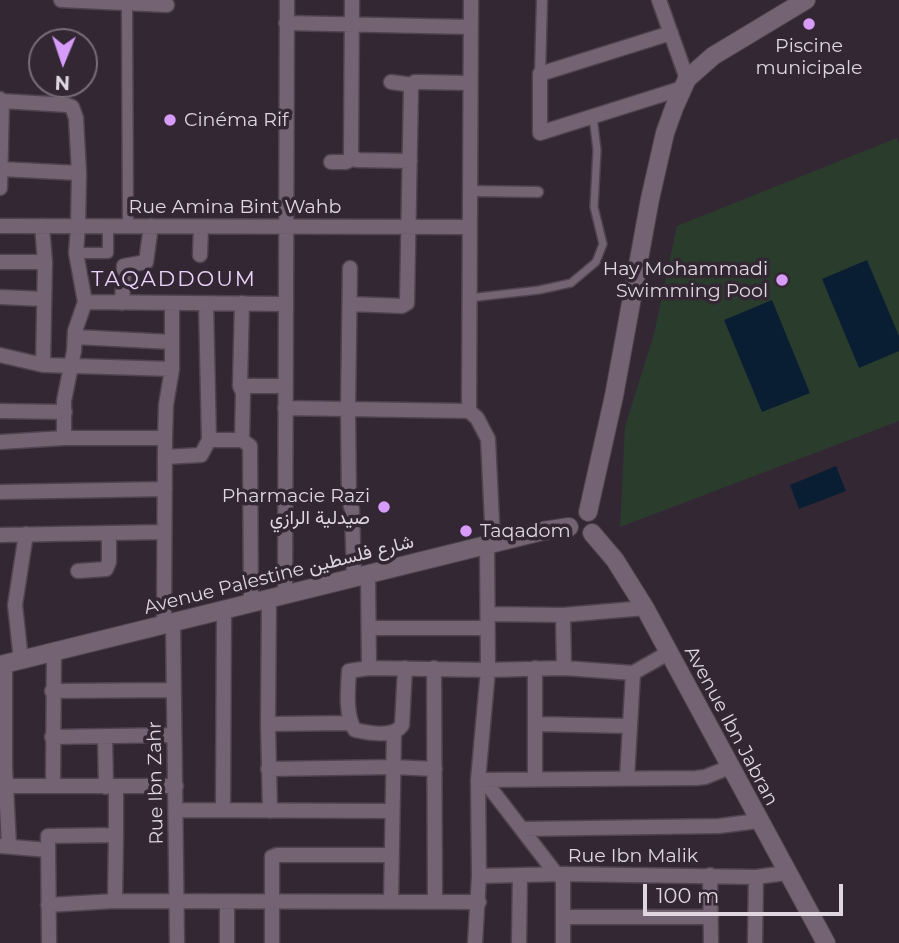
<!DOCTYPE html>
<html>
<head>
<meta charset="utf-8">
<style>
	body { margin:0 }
	#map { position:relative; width:899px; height:943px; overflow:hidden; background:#342734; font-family:Montserrat,sans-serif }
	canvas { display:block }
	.north { position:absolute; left:28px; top:28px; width:70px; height:70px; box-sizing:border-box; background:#342734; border:2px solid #786d78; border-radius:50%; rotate:182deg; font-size:19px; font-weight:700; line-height:28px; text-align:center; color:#dfd6df }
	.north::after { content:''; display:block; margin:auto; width:24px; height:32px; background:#d79bf9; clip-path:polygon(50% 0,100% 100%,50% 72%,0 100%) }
	.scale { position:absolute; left:643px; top:884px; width:200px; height:32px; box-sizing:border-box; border:4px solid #dfd6df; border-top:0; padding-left:9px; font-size:21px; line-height:24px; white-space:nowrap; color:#dfd6df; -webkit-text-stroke:5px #342734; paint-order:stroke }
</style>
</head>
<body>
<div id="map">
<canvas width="899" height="943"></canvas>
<div class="north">N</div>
<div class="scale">100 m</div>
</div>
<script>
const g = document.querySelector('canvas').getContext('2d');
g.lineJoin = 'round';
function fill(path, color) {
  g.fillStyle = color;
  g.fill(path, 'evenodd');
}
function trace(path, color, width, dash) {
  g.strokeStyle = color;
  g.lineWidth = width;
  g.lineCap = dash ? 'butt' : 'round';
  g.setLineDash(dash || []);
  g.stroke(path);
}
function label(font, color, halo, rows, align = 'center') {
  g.font = font + ' Montserrat,Vazirmatn,sans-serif';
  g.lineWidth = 7;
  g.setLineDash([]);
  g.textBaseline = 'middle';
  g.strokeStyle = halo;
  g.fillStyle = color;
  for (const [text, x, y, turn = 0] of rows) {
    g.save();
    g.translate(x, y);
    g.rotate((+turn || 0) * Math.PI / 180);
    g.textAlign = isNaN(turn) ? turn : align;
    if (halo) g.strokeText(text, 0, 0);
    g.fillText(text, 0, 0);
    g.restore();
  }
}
const green = new Path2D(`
	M897 138 899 144V421L620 527 625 427 654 334 677 226Z`);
const water = new Path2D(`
	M867 260 899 336V351L859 368 822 279Z
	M772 300 810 393 762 412 724 320Z
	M836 466 846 491 799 509 790 485Z`);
const service = new Path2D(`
	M469 298 539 290 571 283 596 262 603 244 594 207 597 150 593 117`);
const pedestrian = new Path2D(`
	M127 3 128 226
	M540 74 542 0
	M471 191 538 192
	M76 253H108V226`);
const minor = new Path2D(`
	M61 0 167 5
	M352 0 351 155 357 160 410 161
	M471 0 469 411 477 418 488 439 493 543
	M659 0 687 79
	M286 23 469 27
	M671 33 540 74V133L683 88
	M391 82 413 85
	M0 99 2 101 67 105 72 107 76 118 79 173 78 226 76 253 85 302 75 331 74 351 64 401V438
	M331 162H346L354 158
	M0 169 79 173
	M0 188 2 101
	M0 226 469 227
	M42 226 45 262 43 365
	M200 255 201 227
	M0 262H45
	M350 268 348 409 349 500 352 510 354 578
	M0 297 43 299
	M85 302 285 304
	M122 303 124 266 146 262 151 226
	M242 303 240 386 243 393 242 440 250 446 251 603
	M350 304 402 306 407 303 411 88 415 82H420L470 83
	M76 337 172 342
	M0 355 43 365 172 369
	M240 386H285
	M285 408 469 411
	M0 411 65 412
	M209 440H242
	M0 442 64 438H165
	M165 457 201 455 209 440 206 303
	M0 492 165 489
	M0 535 164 532
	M78 571 106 569 109 562V533
	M368 574 369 668
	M285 595 287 0
	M269 599 268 724 270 811
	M488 614 563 615 645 608
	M563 615 564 668
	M173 622 177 943
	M164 625 165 438 166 405 172 369V303
	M369 628H487
	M21 660 15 605 26 534
	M5 663V767L9 845
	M405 668 402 725C394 738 368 733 355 730 345 716 348 688 349 671L369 668 488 670 564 668 633 673 668 653
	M434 668 435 901
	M535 668V778
	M52 691 173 690
	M268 724 350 723
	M536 724 629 726
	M52 737 174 735
	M105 737 106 787
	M268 769 393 767 435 769
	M627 778 633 673
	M478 780 696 778 705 777 730 767
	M484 780 557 875
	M6 786H176
	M53 786 54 651
	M176 810 392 811
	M223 810 224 610
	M522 829 719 826 758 821
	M1 846 48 850
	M710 875 711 943
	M479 876 563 874 756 877 786 873
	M115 901 116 835
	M391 901 394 733
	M48 905 115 901 479 902
	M563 917H711
	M49 943 48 836 116 835V786
	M227 943V903
	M272 943V857L277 855H391
	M475 943 479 876 478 780 488 670 487 545
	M519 943 520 876
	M563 943V874
	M755 943 756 877`);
const tertiary = new Path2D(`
	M588 512 614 396 650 199 665 133 674 108 687 79 713 56 806 0
	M592 533 615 560 645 608 826 943
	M0 665 543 531 569 527`);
const markers = [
	[809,24,7,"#d79bf9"],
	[170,120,7,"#d79bf9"],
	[782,280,7,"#d79bf9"],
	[384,507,7,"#d79bf9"],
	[466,531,7,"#d79bf9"]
];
const poiNames = [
	["Piscine",809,46,"center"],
	["municipale",809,68,"center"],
	["Cinéma Rif",184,120],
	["Hay Mohammadi",768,269,"right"],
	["Swimming Pool",768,291,"right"],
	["Pharmacie Razi",370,496,"right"],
	["صيدلية الرازي",370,518,"right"],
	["Taqadom",480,531]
];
const streetNames = [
	["Rue Amina Bint Wahb",235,207],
	["Avenue Palestine شارع فلسطين",279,575,-14],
	["Avenue Ibn Jabran",731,726,62],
	["Rue Ibn Zahr",156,783,-91],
	["Rue Ibn Malik",633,856]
];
const neighbourhoodNames = [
	["TAQADDOUM",174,280]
];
fill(green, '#2a3d2d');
fill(water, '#0a1e33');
trace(service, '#4f434f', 10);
trace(pedestrian, '#4f434f', 13);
trace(minor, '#4f434f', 17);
trace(tertiary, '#4f434f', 20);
trace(service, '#736373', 7);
trace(pedestrian, '#736373', 10);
trace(minor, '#736373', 14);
trace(tertiary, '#736373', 18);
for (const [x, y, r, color] of markers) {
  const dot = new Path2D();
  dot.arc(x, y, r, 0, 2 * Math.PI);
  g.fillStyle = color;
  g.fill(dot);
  trace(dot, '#342734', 2.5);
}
label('19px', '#dfd6df', '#342734', poiNames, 'left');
label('19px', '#dfd6df', '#342734', streetNames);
g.letterSpacing = '2px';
label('21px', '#ecd3fb', '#342734', neighbourhoodNames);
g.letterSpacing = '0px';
</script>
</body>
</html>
